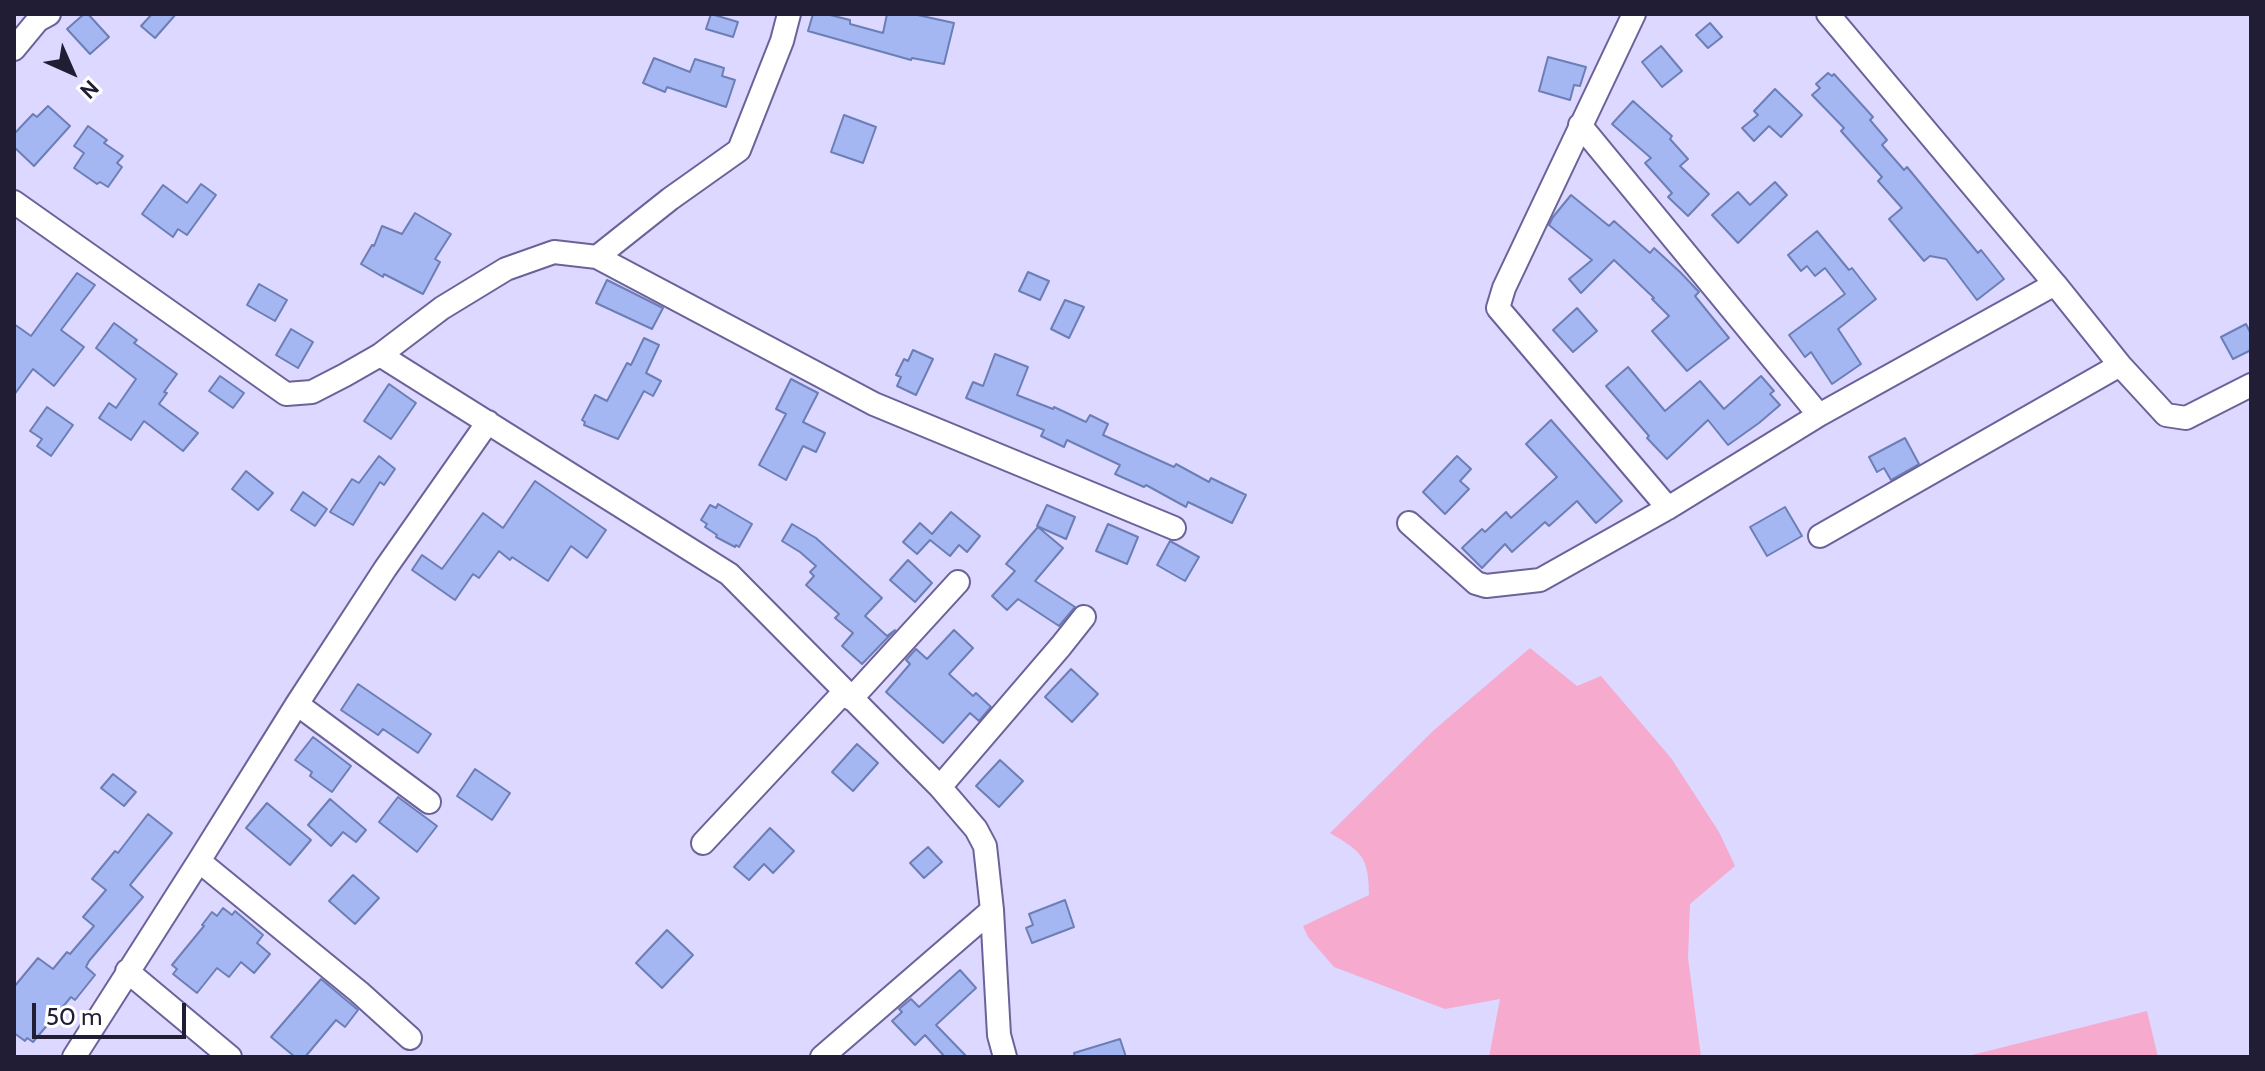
<!DOCTYPE html>
<html>
<head>
<meta charset="utf-8">
<style>
	body { margin:0 }
	#map { position:relative; width:2265px; height:1071px; overflow:hidden; background:#dcd8ff; font-family:Cabin,sans-serif }
	canvas { display:block }
	.frame { position:absolute; inset:0; border:16px solid #211d35; pointer-events:none }
	.north { position:absolute; left:32px; top:32px; width:80px; height:80px; -webkit-text-stroke:6px #fff; paint-order:stroke; rotate:135deg; font-size:22px; font-weight:700; line-height:32px; text-align:center; color:#211d35 }
	.north::after { content:''; display:block; margin:auto; width:28px; height:36px; background:#211d35; clip-path:polygon(50% 0,100% 100%,50% 72%,0 100%) }
	.scale { position:absolute; left:32px; top:1003px; width:154px; height:36px; box-sizing:border-box; border:4px solid #211d35; border-top:0; padding-left:10px; font-size:24px; line-height:28px; white-space:nowrap; color:#211d35; -webkit-text-stroke:6px #fff; paint-order:stroke }
</style>
</head>
<body>
<div id="map">
<canvas width="2265" height="1071"></canvas>
<div class="frame"></div>
<div class="north">N</div>
<div class="scale">50 m</div>
</div>
<script>
const g = document.querySelector('canvas').getContext('2d');
g.lineJoin = 'round';
function fill(path, color) {
  g.fillStyle = color;
  g.fill(path, 'evenodd');
}
function trace(path, color, width, dash) {
  g.strokeStyle = color;
  g.lineWidth = width;
  g.lineCap = dash ? 'butt' : 'round';
  g.setLineDash(dash || []);
  g.stroke(path);
}
const green = new Path2D(`
	M1530 648 1577 686 1601 676 1671 758 1719 832 1735 866 1690 904 1688 958 1701 1057H1489L1500 999 1445 1009 1334 967 1308 937 1303 926 1369 895C1369 857 1361 851 1330 833L1434 730Z
	M2147 1011 2158 1057H1964Z`);
const building = new Path2D(`
	M84 14H88L109 37 90 54 67 29Z
	M152 14H176L155 38 141 26Z
	M711 14 738 22 733 37 706 29Z
	M813 14H826L850 20V24L883 33 887 14H913L954 23 944 64 912 58 911 60 808 31Z
	M1710 23 1722 37 1708 48 1696 35Z
	M1661 46 1682 71 1662 87 1642 62Z
	M1548 57 1586 67 1580 86 1574 85 1570 100 1539 91Z
	M654 58 690 72 695 59 724 68 722 76 735 80 726 107 667 87 665 92 643 83Z
	M1828 73 1832 76 1834 74 1873 117 1870 120 1887 140 1882 145 1904 170 1907 167 1978 253 1981 250 2004 279 1977 300 1946 259 1930 256 1924 261 1889 219 1902 208 1878 181 1882 177 1841 131 1844 128 1812 95 1820 88 1816 84Z
	M1775 89 1802 115 1781 137 1769 126 1754 141 1742 128 1758 115 1754 111Z
	M1633 101 1672 136 1670 139 1688 159 1680 166 1709 194 1688 216 1668 197 1672 193 1645 163 1651 158 1612 124Z
	M48 106 70 126 34 166 14 147V134L33 114 37 117Z
	M844 115 876 127 863 163 831 152Z
	M88 126 107 140 104 143 123 156 117 163 122 167 108 187 100 182 97 184 74 168 84 153 74 146Z
	M1775 182 1787 195 1738 243 1712 215 1738 192 1750 205Z
	M201 184 216 195 187 235 178 229 173 237 142 214 163 185 187 203Z
	M1571 195 1609 226 1614 221 1650 253 1654 248 1680 272 1699 292 1695 296 1729 338 1687 371 1652 331 1669 316 1652 299 1654 298 1614 260 1581 293 1569 279 1592 260 1549 225 1553 217Z
	M415 213 451 234 435 259 440 262 423 294 384 274 383 277 361 264 372 245 374 246 382 226 402 234Z
	M1817 231 1849 270 1852 268 1876 299 1838 329 1861 364 1832 384 1811 352 1805 357 1789 335 1845 294 1825 268 1815 276 1807 266 1801 271 1788 255Z
	M1028 272 1049 281 1040 300 1019 291Z
	M77 273 95 285 61 330 84 347 54 386 33 369 14 395V324L31 336Z
	M607 280 663 308 652 329 596 303Z
	M259 284 287 300 275 321 247 305Z
	M1065 300 1084 307 1069 338 1051 329Z
	M1577 308 1597 331 1573 352 1553 330Z
	M114 323 137 340 134 343 177 374 164 392 167 393 159 404 198 433 183 451 144 421 131 440 99 418 109 403 116 408 136 379 96 348Z
	M2246 324 2251 334V350L2233 359 2221 337Z
	M291 329 313 342 298 368 276 355Z
	M644 338 659 345 646 373 661 381 653 396 644 391 618 439 584 425 585 422 582 420 595 395 607 401 627 363 631 365Z
	M913 350 933 359 916 395 897 386 901 377 896 375 904 359 908 361Z
	M995 354 1028 367 1017 395 1053 409 1054 407 1086 422 1090 415 1108 424 1103 435 1174 467 1176 464 1209 482 1211 478 1246 495 1232 523 1188 502 1186 507 1146 485 1144 487 1115 474 1120 465 1067 440 1064 447 1041 436 1044 430 966 398 973 382 983 386Z
	M1628 367 1665 411 1700 381 1724 409 1761 376 1774 391 1770 394 1780 405 1759 423 1728 445 1708 420 1667 459 1647 438 1649 436 1606 386Z
	M220 376 244 393 233 408 209 391Z
	M791 379 818 393 803 422 825 433 816 452 803 446 786 480 759 465 786 414 776 409Z
	M389 384 416 403 391 439 364 421Z
	M47 407 73 425 51 456 37 446 42 439 30 431Z
	M1551 420 1622 501 1596 523 1577 501 1549 526 1545 522 1512 552 1505 544 1482 568 1462 548 1482 529 1485 532 1506 512 1511 518 1557 477 1526 444Z
	M1905 438 1919 464 1891 480 1884 468 1877 472 1869 457Z
	M379 456 395 469 384 485 380 482 353 525 330 512 352 479 359 483Z
	M1457 456 1471 469 1460 481 1469 489 1445 514 1423 492Z
	M246 471 273 493 258 510 232 489Z
	M535 481 606 530 587 558 571 546 548 581 512 557 510 560 499 551 479 578 473 574 455 600 412 570 422 555 442 569 483 513 503 528Z
	M303 492 327 509 315 526 291 510Z
	M718 504 752 524 739 547 736 545 735 547 716 537 717 535 705 527 707 524 701 520 710 505 716 508Z
	M1047 505 1075 517 1066 539 1037 526Z
	M1785 507 1802 536 1767 556 1750 527Z
	M951 512 980 536 967 552 959 545 950 556 930 540 917 554 903 542 920 523 932 534Z
	M792 524 816 538 882 598 865 616 887 636 895 630 862 664 842 646 853 633 835 618 839 614 806 585 814 576 810 572 816 566 800 552 782 541Z
	M1108 524 1138 537 1127 564 1096 551Z
	M1038 527 1063 548 1035 581 1075 607 1059 626 1018 599 1007 610 992 596 1015 571 1006 564Z
	M1170 541 1199 557 1185 581 1157 565Z
	M908 560 932 583 915 602 890 580Z
	M954 630 973 648 949 674 973 696 976 693 991 707 979 721 970 713 943 743 886 692 910 664 906 660 916 649 927 659Z
	M1071 669 1098 694 1072 722 1045 697Z
	M358 684 431 734 418 753 383 729 378 735 341 710Z
	M313 737 351 766 332 792 310 776 312 772 295 760Z
	M857 744 878 763 853 791 832 772Z
	M1000 760 1023 781 999 807 976 786Z
	M475 769 510 793 492 820 457 796Z
	M113 774 136 792 124 806 101 788Z
	M398 797 437 826 417 852 379 822Z
	M330 799 366 830 356 842 343 832 331 846 308 825Z
	M267 803 311 840 290 865 246 828Z
	M148 814 172 833 130 885 143 897 89 961 86 967 95 975 75 1000 71 997 33 1042 27 1038 25 1041 14 1033V987L38 958 53 969 67 952 70 954 94 926 83 917 106 890 92 879 115 851 118 853Z
	M770 828 794 851 773 873 764 864 749 880 734 867Z
	M928 847 942 862 924 878 910 863Z
	M353 875 379 898 355 924 329 901Z
	M1065 900 1074 927 1032 943 1026 928 1033 925 1029 914Z
	M223 908 232 915 235 911 263 935 257 943 270 954 254 973 241 962 229 977 217 968 197 993 173 974 177 969 172 965 204 926 202 925 212 912 217 916Z
	M667 930 693 955 662 988 636 963Z
	M960 970 976 988 936 1025 967 1057H945L925 1035 915 1045 892 1021 902 1012 899 1009 911 999 919 1007Z
	M321 979 358 1010 345 1027 336 1020 305 1057H295L271 1037Z
	M1120 1039 1126 1057H1075L1074 1053Z`);
const minor = new Path2D(`
	M1634 14 1504 288 1498 308 1668 508
	M1828 14 2055 284 2120 365 2166 415 2186 418 2251 385
	M14 49 38 20 49 14
	M1580 125 1819 415
	M14 202 286 394 312 392 345 375 380 355 442 308 506 269 554 252 597 257 670 199 739 150 782 41 789 14
	M597 257 874 404 1174 528
	M380 355 729 574 940 787 976 829 985 846 992 910 999 1035 1005 1057
	M1409 523 1476 583 1486 586 1540 580 1668 508 1819 415 2055 284
	M1820 536 2120 365
	M851 699 958 582
	M297 704 429 802
	M940 787 1061 646 1084 617
	M703 843 844 692
	M199 861 359 992 410 1038
	M127 971 230 1057
	M74 1057 199 861 297 704 385 569 488 422
	M822 1057 992 910`);
fill(green, '#f6aacd');
fill(building, '#a4b7f2');
trace(building, '#6c7eb5', 2);
trace(minor, '#6b629a', 26);
trace(minor, '#fff', 22);
</script>
</body>
</html>
